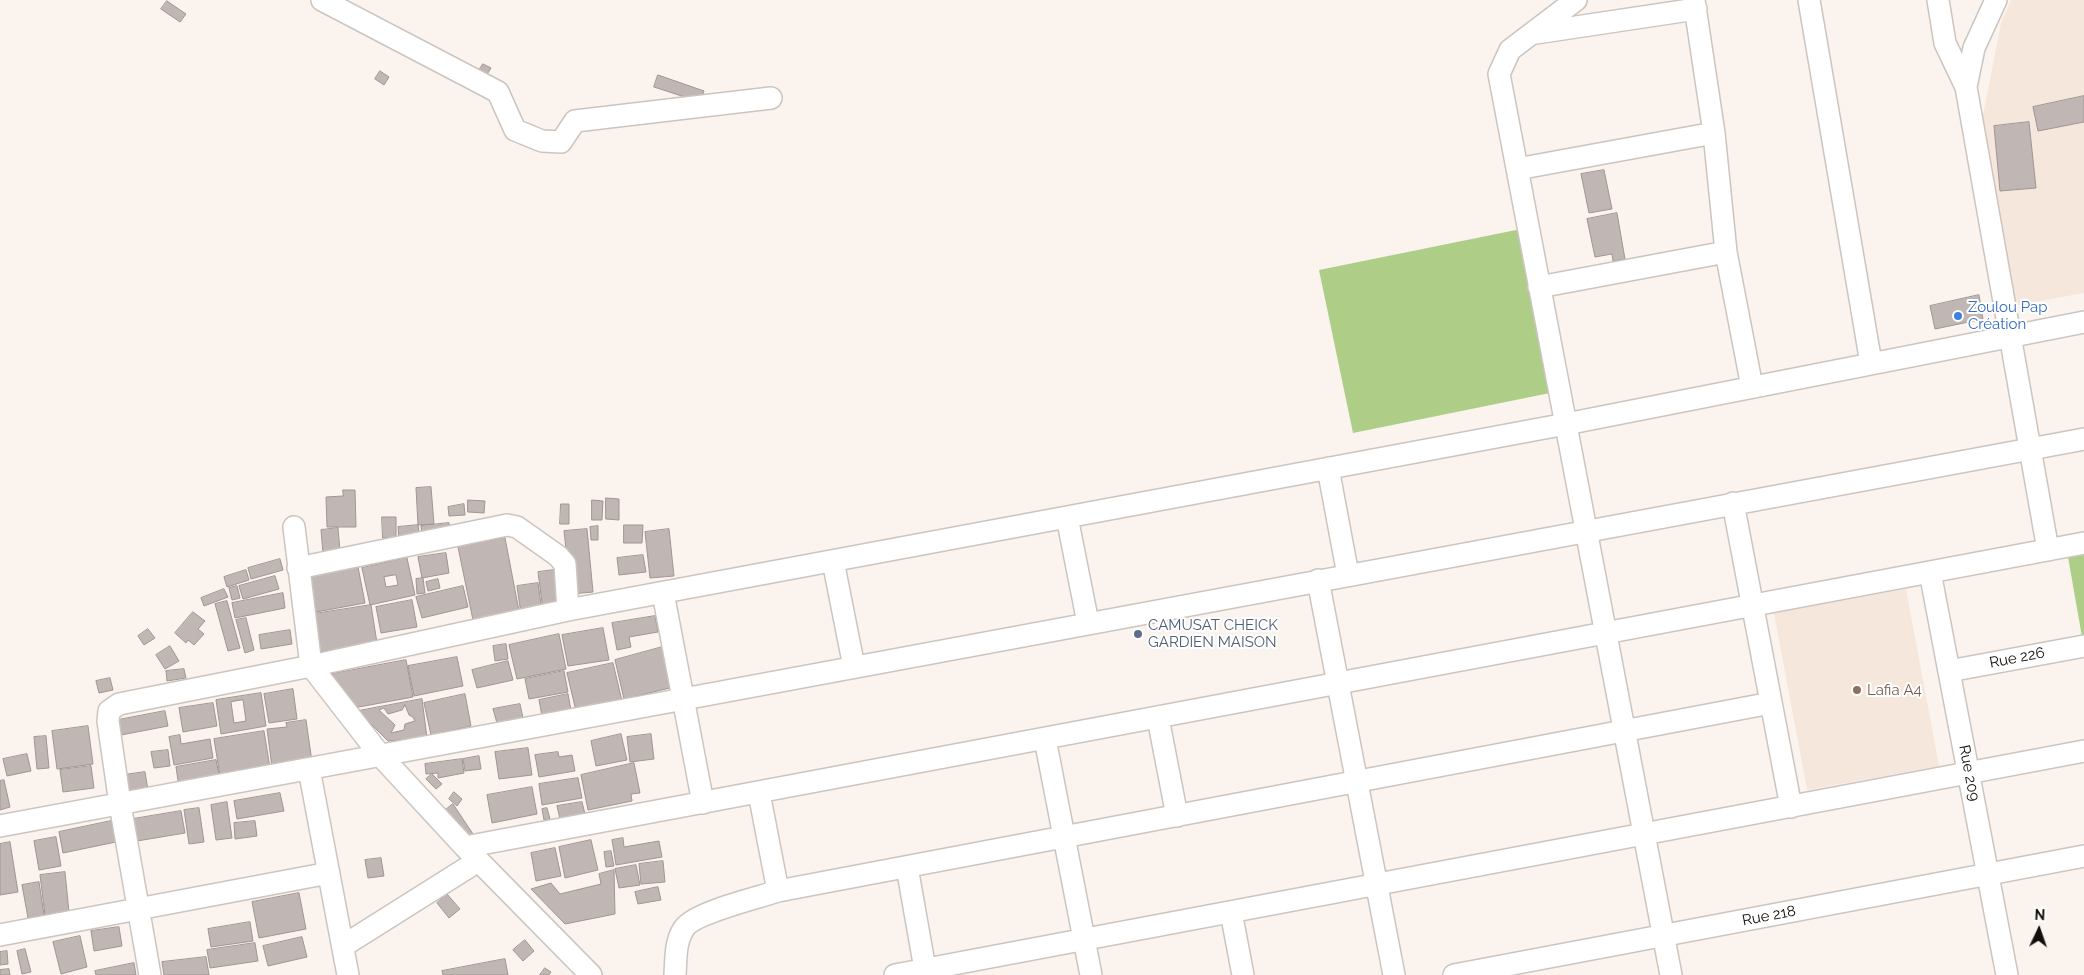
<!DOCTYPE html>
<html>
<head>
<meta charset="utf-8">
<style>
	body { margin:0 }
	#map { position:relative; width:2084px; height:975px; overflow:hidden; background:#fbf3ed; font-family:Raleway,sans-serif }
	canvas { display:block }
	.north { position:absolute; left:2014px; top:905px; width:50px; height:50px; -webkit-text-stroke:4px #fff; paint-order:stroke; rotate:3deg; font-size:14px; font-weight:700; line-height:20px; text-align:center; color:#110e0c }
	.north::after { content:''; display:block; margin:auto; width:18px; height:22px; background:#110e0c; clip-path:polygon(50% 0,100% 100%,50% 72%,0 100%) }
</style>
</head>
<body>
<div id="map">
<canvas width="2084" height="975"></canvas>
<div class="north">N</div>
</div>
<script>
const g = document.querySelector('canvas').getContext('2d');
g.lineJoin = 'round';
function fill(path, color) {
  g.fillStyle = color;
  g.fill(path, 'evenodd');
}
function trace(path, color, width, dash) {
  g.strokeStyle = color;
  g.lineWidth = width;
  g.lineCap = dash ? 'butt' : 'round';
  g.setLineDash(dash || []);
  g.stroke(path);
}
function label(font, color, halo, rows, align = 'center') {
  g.font = font + ' Raleway,sans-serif';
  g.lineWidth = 4;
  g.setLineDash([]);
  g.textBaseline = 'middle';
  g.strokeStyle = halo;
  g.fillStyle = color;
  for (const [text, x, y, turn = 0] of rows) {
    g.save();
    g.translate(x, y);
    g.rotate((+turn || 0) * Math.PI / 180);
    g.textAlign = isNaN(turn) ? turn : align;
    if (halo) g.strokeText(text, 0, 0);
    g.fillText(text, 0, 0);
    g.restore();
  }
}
const built = new Path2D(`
	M2011 0H2084V293L2013 306 1981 126 2001 23Z
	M1906 589 1939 766 1807 790 1774 613Z`);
const green = new Path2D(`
	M1521 229 1555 392 1353 433 1319 270Z
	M2084 554V636L2082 637 2068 557Z`);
const building = new Path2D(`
	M167 1 186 14 180 22 161 9Z
	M483 64 491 68 486 76 478 72Z
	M380 71 389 77 384 85 375 79Z
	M658 75 704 91 700 102 654 87Z
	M2084 96V122L2038 131 2033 107Z
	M2029 122 2036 188 2000 191 1994 126Z
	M1604 170 1612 209 1589 213 1581 174Z
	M1617 213 1625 259 1613 261 1612 254 1595 257 1587 219Z
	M1979 295 1983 319 1935 329 1930 306Z
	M431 487 434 524 418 525 416 488Z
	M343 490H355L356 527H327L326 497 343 496Z
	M606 498 619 499V520L606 519Z
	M468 500 485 501 484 513 468 512Z
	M592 500 603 501 602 520H592Z
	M464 504 465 515 449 516 448 507Z
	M561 504H569V524H560Z
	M382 517H396V538H383Z
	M449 523 450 533 422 536 421 526Z
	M418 525 420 539 399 541 398 527Z
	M624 525H643L642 543H624Z
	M598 526V540H591L590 527Z
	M338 528 340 551 323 553 321 530Z
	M587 529 593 592 571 594 564 531Z
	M669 529 674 576 650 578 645 532Z
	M505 538 519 611 473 620 458 547Z
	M446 553 449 573 422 578 418 557Z
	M643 555 646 572 619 575 617 558Z
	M407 558 415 595 370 605 362 568ZM396 575 398 585 386 587 384 577Z
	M280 559 283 570 251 579 248 568Z
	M358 567 365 603 316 612 309 575Z
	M246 570 249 580 227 587 224 577Z
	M554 570 560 608 543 610 538 572Z
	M275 576 279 589 243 599 239 586Z
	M423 578 425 593 417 594 416 579Z
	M438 579 440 588 428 591 426 582Z
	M538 583 542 611 521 614 517 586Z
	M237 586 240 598 232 600 229 588Z
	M463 586 468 607 422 618 416 597Z
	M224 589 228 597 204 606 201 598Z
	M283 593 285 608 235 618 232 603Z
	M412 600 417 627 381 633 376 607Z
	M227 601 240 648 228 651 215 604Z
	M371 605 377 643 319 652 314 614Z
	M193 612 205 621 198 629 204 634 194 645 188 640 186 643 175 633Z
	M655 616 658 632 629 637 631 647 617 650 612 623Z
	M246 618 254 650 245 653 236 620Z
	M603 628 609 660 568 666 562 635Z
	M148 629 155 638 144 645 138 636Z
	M290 630 292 644 261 649 259 635Z
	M559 634 566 669 517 679 509 645Z
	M506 644 508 659 495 661 493 646Z
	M170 646 179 661 165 669 156 655Z
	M666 646 678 686 624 699 615 660Z
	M457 657 463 686 414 696 408 666Z
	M406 660 413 697 348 709 332 674Z
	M508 661 513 680 477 688 472 670Z
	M613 663 622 701 576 711 567 673Z
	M184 669 186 678 167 681 166 671Z
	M564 671 568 692 529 699 525 679Z
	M110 678 113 690 99 693 96 681Z
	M293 689 297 719 269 723 264 694Z
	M261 693 266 726 221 734 216 700ZM243 700 246 721 234 723 231 702Z
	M465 694 471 726 431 735 424 703Z
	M568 694 571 710 542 716 539 700Z
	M422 699 427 738 388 741 358 711ZM405 705 409 715 413 717 415 721 405 724 404 730 391 733 395 725 379 710 384 708 388 714 402 710Z
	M213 703 217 726 183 732 179 708Z
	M520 704 523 718 497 723 493 709Z
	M165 711 168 726 121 735 118 720Z
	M306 720 312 762 272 767 267 729 287 727 286 723Z
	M88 726 93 764 57 769 52 731Z
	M264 731 270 768 220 776 214 739Z
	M621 734 627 760 596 766 591 741Z
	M651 734 654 759 630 762 627 737Z
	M180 735 181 744 210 739 213 758 174 765 169 737Z
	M46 736 49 768 37 769 34 737Z
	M528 748 532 775 499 779 495 752Z
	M168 750 170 766 154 768 151 752Z
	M558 752 559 757 572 755 575 771 539 777 535 755Z
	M27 754 31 771 7 776 3 759Z
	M479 756 481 769 465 771 463 759Z
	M462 759 464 773 438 778V773L426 774 425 764Z
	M216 760 220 780 179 787 176 767Z
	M634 763 640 793 631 794 632 801 588 810 581 775Z
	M91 766 94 788 63 792 60 770Z
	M145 772 148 790 127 793 124 775Z
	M432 774 442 784 436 789 426 779Z
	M578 778 582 798 542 805 539 784Z
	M4 780 10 807 0 810V781Z
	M532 787 537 814 492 823 487 795Z
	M454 792 462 799 457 806 449 799Z
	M280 793 284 811 237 819 234 801Z
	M227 802 232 838 216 840 211 805Z
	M582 802 585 814 560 819 557 806Z
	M453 804 473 834 462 841 443 812Z
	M199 808 204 842 189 844 184 810Z
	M547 808 550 819 544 820 542 809Z
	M181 811 185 833 137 841 133 819Z
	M111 821 116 842 63 853 59 832Z
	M255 821 257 836 235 839 234 823Z
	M56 837 61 866 39 870 34 841Z
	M623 838 624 847 659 841 662 857 616 865 612 840Z
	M591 840 598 870 565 878 559 847Z
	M10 842 18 892 0 895V844Z
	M555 848 561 876 536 881 531 853Z
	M611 851 614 866 606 867 604 852Z
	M381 858 384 876 368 878 365 860Z
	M663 861 665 882 641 884 639 864Z
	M636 865 640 885 619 888 615 869Z
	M614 870 615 914 565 924 531 889 551 883 560 894 601 884 599 874Z
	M65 872 69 912 45 915 40 875Z
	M39 882 44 915 28 918 22 885Z
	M658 887 661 900 638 904 635 892Z
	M299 893 306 929 259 938 252 902Z
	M447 894 460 909 449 918 437 903Z
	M250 922 253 941 211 947 208 929Z
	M119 927 122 946 94 951 91 931Z
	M80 936 87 967 61 974 53 942Z
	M302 937 307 957 268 966 263 946Z
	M525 940 534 951 523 961 513 950Z
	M255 943 258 961 210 968 207 950Z
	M25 949 31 972 22 974 17 951Z
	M7 951 8 964 0 965V952Z
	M206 957 209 975H164L162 962Z
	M505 959 508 975H443L442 971Z
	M134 963 136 975H96L95 971Z
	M545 968 551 972 549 975H540Z
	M9 969 10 975H0V970Z`);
const minor = new Path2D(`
	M322 0 498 92 515 130 542 141 561 142 575 121 771 98
	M1576 0 1510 50 1499 74 1671 975
	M1694 0 1714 133 1726 252 1752 387
	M1809 0 1871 363
	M1938 0 1945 43 1966 87 2048 550
	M1536 33 1696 9
	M1966 87 1974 48 1996 0
	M1517 169 1714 133
	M1539 287 1726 252
	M1328 468 1348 575
	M1733 503 1791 807
	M1067 517 1088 623
	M294 527 311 666 380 755 465 847 591 975
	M833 561 854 667
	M298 568 507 525 517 527 558 556 565 564 568 610
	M1930 572 2007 975
	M1318 580 1394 975
	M663 593 703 803
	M1949 671 2084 646
	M1158 718 1177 816
	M1045 739 1091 975
	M309 769 348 975
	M759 793 778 891
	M0 826 2084 439
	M465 847 2084 543
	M907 867 925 969
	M1231 912 1243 975
	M0 935 329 873
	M343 946 478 861
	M150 975 120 804 108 721 109 711 119 704 311 666 568 610 1566 424 2084 322
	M675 975C676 960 675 943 683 930 691 913 758 898 778 891L1771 703
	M895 975 2084 751
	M1454 975 2084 856`);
const markers = [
	[1958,316,5,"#3f7fe0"],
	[1138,634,5,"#5c6f8a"],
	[1857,690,5,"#8d6e63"]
];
const shopNames = [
	["Zoulou Pap",1968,307],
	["Création",1968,324]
];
const serviceNames = [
	["CAMUSAT CHEICK",1148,625],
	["GARDIEN MAISON",1148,642]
];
const streetNames = [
	["Rue 226",2017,658,-11],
	["Rue 209",1969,773,79],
	["Rue 218",1769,916,-11]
];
const educationNames = [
	["Lafia A4",1867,690]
];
fill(built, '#f6e7dc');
fill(green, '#aece88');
fill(building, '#c0b7b4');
trace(building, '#9f9693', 1);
trace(minor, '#ccc5bf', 24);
trace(minor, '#fff', 21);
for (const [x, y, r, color] of markers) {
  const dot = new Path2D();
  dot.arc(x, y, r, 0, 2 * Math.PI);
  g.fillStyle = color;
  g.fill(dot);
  trace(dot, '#fff', 2);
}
label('15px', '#366cbe', '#fff', shopNames, 'left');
label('15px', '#4e5e75', '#fff', serviceNames, 'left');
label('15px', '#110e0c', '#fff', streetNames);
label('15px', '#785e54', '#fff', educationNames, 'left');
</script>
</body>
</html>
